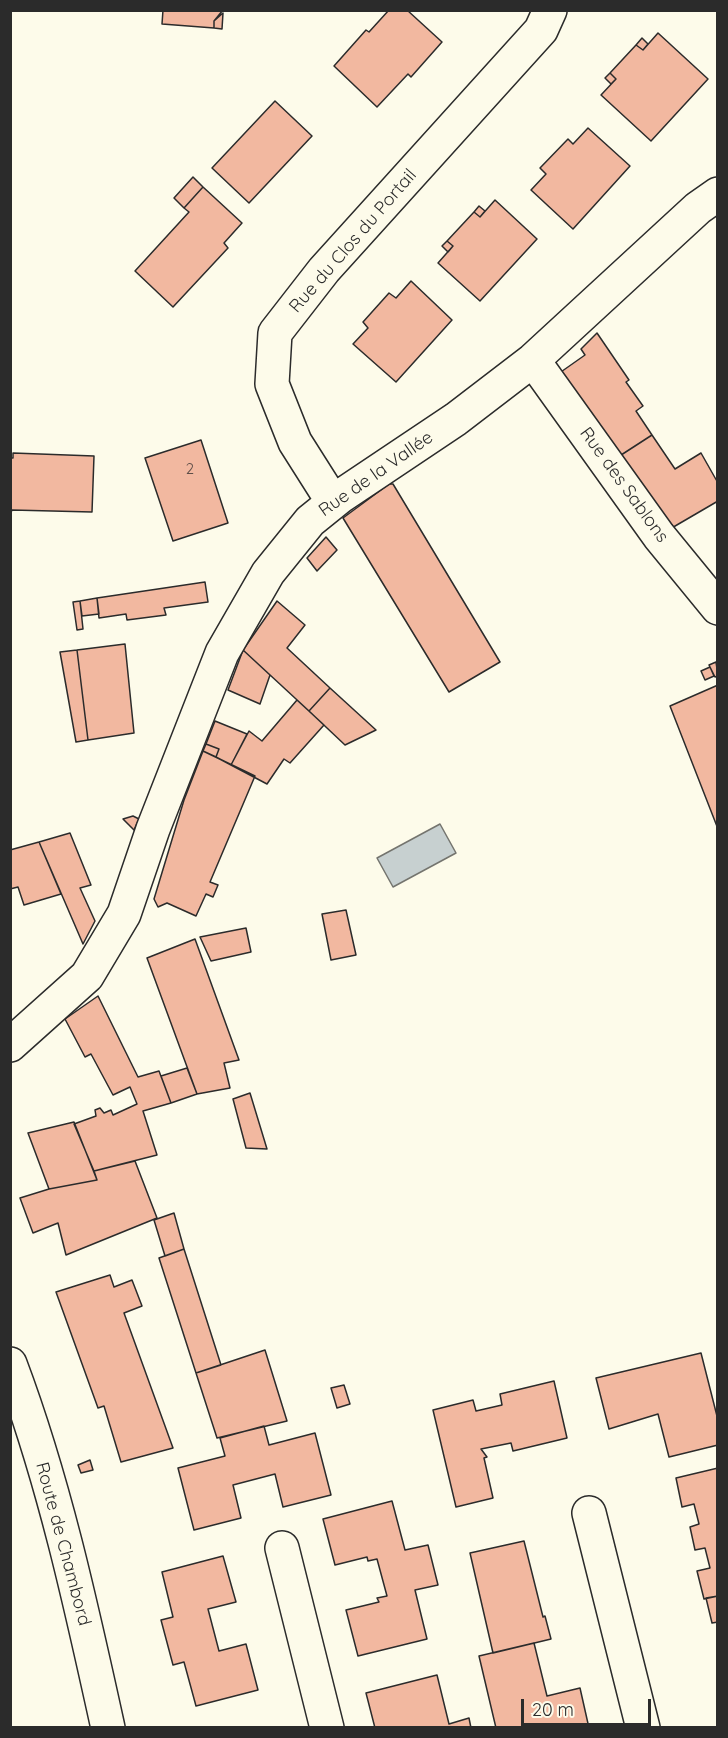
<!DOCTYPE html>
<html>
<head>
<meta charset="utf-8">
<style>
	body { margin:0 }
	#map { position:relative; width:728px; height:1738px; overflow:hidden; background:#fdfbea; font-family:Quicksand,sans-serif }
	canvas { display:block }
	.frame { position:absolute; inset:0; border:12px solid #2b2b2b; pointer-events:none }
	.scale { position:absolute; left:521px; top:1699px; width:130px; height:27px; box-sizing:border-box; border:3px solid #2b2b2b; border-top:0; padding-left:8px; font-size:18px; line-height:21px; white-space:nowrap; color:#2b2b2b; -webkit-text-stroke:4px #fdfbea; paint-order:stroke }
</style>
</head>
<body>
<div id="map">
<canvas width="728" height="1738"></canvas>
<div class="frame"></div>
<div class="scale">20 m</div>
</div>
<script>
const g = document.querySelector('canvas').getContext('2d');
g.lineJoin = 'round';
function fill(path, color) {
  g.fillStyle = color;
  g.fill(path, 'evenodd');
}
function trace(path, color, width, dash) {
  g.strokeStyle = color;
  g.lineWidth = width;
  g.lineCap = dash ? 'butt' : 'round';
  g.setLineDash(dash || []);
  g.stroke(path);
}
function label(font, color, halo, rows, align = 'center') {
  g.font = font + ' Quicksand,sans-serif';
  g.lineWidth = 4.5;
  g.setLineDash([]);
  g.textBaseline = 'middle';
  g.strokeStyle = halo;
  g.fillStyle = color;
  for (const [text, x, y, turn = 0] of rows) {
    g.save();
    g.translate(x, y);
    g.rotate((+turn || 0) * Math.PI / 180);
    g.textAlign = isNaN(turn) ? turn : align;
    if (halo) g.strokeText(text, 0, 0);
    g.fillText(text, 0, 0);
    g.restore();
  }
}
const water = new Path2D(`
	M440 824 456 853 393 887 377 858Z`);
const building = new Path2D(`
	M163 10H223L214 21V28L162 24Z
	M389 10H407L442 42 411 77 408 74 377 107 334 66 366 30 369 32Z
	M223 13 222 29 214 28V21Z
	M658 33 708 79 651 141 601 95 616 79 610 73 636 45 643 50Z
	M642 38 648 44 643 50 636 45Z
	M610 73 616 79 611 84 605 78Z
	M275 101 312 136 249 203 212 168Z
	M588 128 630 166 573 229 531 190 546 174 540 168 568 139 573 144Z
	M193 177 203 187 184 208 174 198Z
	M203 187 242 223 224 243 228 248 173 307 135 271 189 212 184 208Z
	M495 200 537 239 480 301 438 263 453 246 447 241 474 212 480 217Z
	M479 206 485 211 480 217 474 212Z
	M447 241 453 246 448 252 442 246Z
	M411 281 452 320 396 382 353 344 368 328 363 322 389 293 396 298Z
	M597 333 629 380 626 382 643 406 636 411 652 435 618 457 558 374 585 355 581 349Z
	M652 435 675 469 701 453 718 483V501L670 529 618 457Z
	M201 440 228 523 173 541 145 458Z
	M13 453 94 456 92 512 12 510 10 515V458H13Z
	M389 484H393L500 662 449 692 343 518Z
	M326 537 337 550 317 571 307 558Z
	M205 582 208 602 164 608 166 615 127 620 126 614 99 618 97 598Z
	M97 598 99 614 82 616 80 601Z
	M80 601 83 629 77 630 73 602Z
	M277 601 305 625 287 648 330 688 309 711 243 650Z
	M125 644 134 733 88 740 77 650Z
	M77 650 88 740 76 742 60 652Z
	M243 650 270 675 260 704 228 690Z
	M716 662 718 676 715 677 709 665Z
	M710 667 714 676 705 680 701 671Z
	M718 685V829L670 706Z
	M330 688 376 730 345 745 309 711Z
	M297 700 324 725 290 763 284 759 267 784 231 765 249 731 262 741Z
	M215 721 247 734 231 765 216 757 219 749 206 744Z
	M206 744 219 749 216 757 203 751Z
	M203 751 255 776 210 882 218 885 213 897 206 894 196 916 167 903 158 907 154 899 184 800Z
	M133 816 139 819 134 830 123 819Z
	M70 833 91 885 80 888 95 921 83 944 39 842Z
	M39 842 61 894 24 905 18 887 10 889V850Z
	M346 910 356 955 331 960 322 914Z
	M246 928 251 952 211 961 200 937Z
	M195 939 239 1060 224 1063 230 1088 197 1094 147 958Z
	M98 996 138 1077 159 1071 171 1103 143 1111 157 1155 94 1171 74 1124 96 1116 95 1110 100 1108 104 1113 111 1110 113 1115 137 1104 130 1087 113 1095 91 1054 85 1057 65 1019Z
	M187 1068 197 1094 171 1103 161 1076Z
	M250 1093 267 1149 246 1148 233 1099Z
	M74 1122 97 1180 49 1189 28 1133Z
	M135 1161 157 1218 66 1255 58 1223 33 1233 20 1198 49 1189 97 1180 94 1171Z
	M174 1213 184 1249 165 1256 154 1220Z
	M184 1249 221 1365 196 1373 159 1258Z
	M110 1275 114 1287 132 1280 142 1306 124 1313 173 1448 121 1462 104 1406 98 1408 56 1292Z
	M265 1350 287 1421 217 1438 196 1373Z
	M701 1353 718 1420V1445L669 1457 658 1414 609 1429 596 1378Z
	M554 1381 567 1438 513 1451 511 1443 481 1449 487 1457 484 1458 493 1498 456 1507 433 1410 473 1400 476 1411 502 1405 500 1394Z
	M344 1385 350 1404 337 1408 331 1388Z
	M264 1426 269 1445 315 1433 331 1495 283 1507 275 1474 233 1485 241 1518 194 1530 178 1468 225 1456 220 1438Z
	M90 1460 93 1470 81 1473 78 1465Z
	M718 1468V1596L704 1599 697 1571 710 1568 705 1548 695 1550 690 1527 699 1524 694 1504 682 1507 676 1478Z
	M392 1501 405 1550 428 1545 438 1585 415 1590 427 1639 358 1656 346 1610 379 1602 377 1598 387 1596 377 1559 368 1561 367 1557 335 1565 323 1519Z
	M524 1541 543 1617 545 1616 551 1639 493 1653 470 1553Z
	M223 1556 236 1602 208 1609 219 1651 246 1644 258 1690 196 1706 184 1662 173 1665 161 1620 173 1617 162 1572Z
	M718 1596V1622L712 1623 706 1598Z
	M534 1643 547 1696 580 1688 589 1728H496L479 1656Z
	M437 1675 449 1724 469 1718 471 1728H375L366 1693Z`);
const minor = new Path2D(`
	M533 360 659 536 718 608
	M333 502 295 442 272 384 275 333 324 270 541 30 550 10
	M10 1045 87 976 124 914 153 829 222 653 268 573 310 521 341 496 456 419 533 360 698 208 718 194
	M589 1513 643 1728
	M282 1548 327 1728`);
const secondary = new Path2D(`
	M10 1364C54 1481 81 1605 108 1728`);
const numberNames = [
	["2",190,469]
];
const streetNames = [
	["Rue du Clos du Portail",353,241,-49],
	["Rue de la Vallée",376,474,-35],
	["Rue des Sablons",624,485,54],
	["Route de Chambord",63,1544,75]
];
fill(water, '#c7d0d0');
trace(water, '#74746e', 1.5);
fill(building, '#f2b8a0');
trace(building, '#2b2b2b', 1.5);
trace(minor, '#2b2b2b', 36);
trace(secondary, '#2b2b2b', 36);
trace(minor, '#fdfbea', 33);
trace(secondary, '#fdfbea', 33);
label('15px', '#5d4e48', null, numberNames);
label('18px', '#2b2b2b', '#fdfbea', streetNames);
</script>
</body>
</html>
